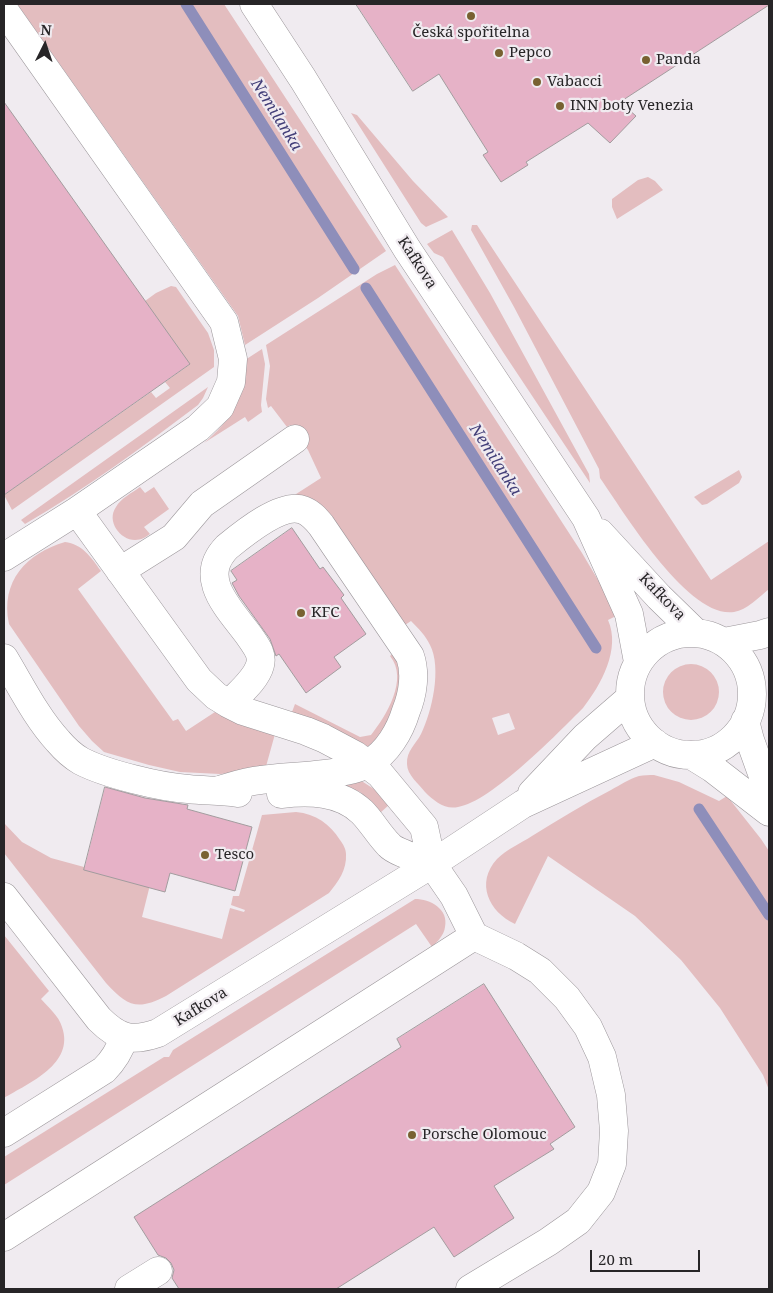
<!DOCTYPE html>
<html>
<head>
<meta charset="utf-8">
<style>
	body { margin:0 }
	#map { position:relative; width:773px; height:1293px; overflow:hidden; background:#f0ebf0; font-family:"Noto Serif",serif }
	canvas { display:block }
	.frame { position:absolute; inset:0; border:5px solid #272527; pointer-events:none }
	.north { position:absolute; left:20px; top:20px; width:50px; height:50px; -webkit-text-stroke:4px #f0ebf0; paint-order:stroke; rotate:4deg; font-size:14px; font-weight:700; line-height:20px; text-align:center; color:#272527 }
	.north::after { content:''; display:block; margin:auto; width:18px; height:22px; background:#272527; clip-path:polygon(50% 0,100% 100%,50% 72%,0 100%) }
	.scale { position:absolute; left:590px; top:1250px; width:110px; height:22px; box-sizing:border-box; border:2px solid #272527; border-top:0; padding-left:6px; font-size:15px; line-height:18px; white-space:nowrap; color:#272527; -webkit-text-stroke:4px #f0ebf0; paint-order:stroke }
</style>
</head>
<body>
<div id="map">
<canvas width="773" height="1293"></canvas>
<div class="frame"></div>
<div class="north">N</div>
<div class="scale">20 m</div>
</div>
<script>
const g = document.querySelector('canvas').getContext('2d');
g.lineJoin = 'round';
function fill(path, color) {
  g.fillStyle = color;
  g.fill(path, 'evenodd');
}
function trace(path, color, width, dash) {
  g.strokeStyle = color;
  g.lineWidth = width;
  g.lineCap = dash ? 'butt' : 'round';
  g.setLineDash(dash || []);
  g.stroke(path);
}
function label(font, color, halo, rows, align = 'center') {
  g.font = font + ' "Noto Serif",serif';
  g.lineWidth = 4.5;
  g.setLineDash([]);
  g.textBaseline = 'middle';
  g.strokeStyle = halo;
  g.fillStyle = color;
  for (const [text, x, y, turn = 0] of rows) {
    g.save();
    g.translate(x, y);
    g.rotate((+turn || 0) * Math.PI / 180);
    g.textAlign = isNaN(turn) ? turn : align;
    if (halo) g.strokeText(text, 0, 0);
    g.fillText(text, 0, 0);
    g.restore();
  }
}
const green = new Path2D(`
	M17 4H224L386 251 318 298 245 345 238 316Z
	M351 113 357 115 413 181 448 217 426 227 421 223Z
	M648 177 655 181 663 190 617 219 612 207V199L638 180Z
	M472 225H477L711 580 769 541V589C759 597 747 610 734 612 688 619 624 512 600 478L599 469 514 307 471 230Z
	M452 230 490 293 589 474 590 483 503 352 443 257 434 253 427 244Z
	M395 265 582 553 614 607 616 616 608 620C621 649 601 685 583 708 558 733 491 802 458 807 445 810 434 801 425 792 419 784 407 775 407 764 406 751 416 744 421 734 432 712 442 668 430 645 426 636 418 628 411 621L405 625 293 496 321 478 308 450 290 425 287 427 271 406 268 408 266 399 270 366 266 345 377 274ZM509 713 515 729 498 735 492 718Z
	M171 286 176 287 208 333 214 350V367L12 510 4 495 151 392 156 398 170 388 165 382 189 365 145 301 156 293Z
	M262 349 265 364 261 405 262 412 248 422 245 417 204 443C230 422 247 394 245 360Z
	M208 387 203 398 198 405C142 447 86 489 25 524L21 520Z
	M739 470 742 477 739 483 707 504 702 505 694 497Z
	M140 487 145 493 154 487 169 509 144 527 150 534C146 537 141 540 135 540 120 540 106 521 116 507 121 498 132 493 140 487Z
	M65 542C82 544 91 557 101 571L78 589 173 721 178 719 186 731 215 712 234 721 275 734 265 770 220 774 180 772 149 765 104 752 92 741 79 726 9 624C0 581 27 553 65 542Z
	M395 652C411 676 391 729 369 746H365L292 712 295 704 360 737 371 735C386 716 409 679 390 656Z
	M663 692a28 28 0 1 1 56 0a28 28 0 1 1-56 0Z
	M654 775 679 782 719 801 727 796 761 839 769 851V1090L763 1075 720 1008 681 960 635 916 548 856 515 924C489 912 475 883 497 859 506 850 521 843 532 836 558 820 584 804 611 790 620 785 629 779 639 776 644 775 649 775 654 775Z
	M343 780H360L377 791 390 804 380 813 360 792 343 786Z
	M296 812C316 814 330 824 340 840 343 844 346 849 346 854 347 870 338 882 329 893L166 996C137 1011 127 1006 106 983L4 853V823L22 842 51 858 150 885 142 917 222 939 230 908 244 912 245 910 231 905 233 896H239L262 815Z
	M415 899C430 899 449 909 445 927 444 935 438 941 432 947L416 924 4 1185V1157L164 1057H169L173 1050Z
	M4 935 49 991 41 999C48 1007 59 1016 62 1027 75 1064 29 1083 4 1098Z`);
const stream = new Path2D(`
	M186 4 354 269
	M366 288 596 648
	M699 809 769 915`);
const building = new Path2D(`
	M356 4H769V5L620 102 636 116 610 143 588 123 526 162 528 165 501 182 483 155 488 152 439 74 413 91Z
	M4 102 190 364 4 495Z
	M292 528 320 569 323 567 344 595 341 598 366 634 334 657 341 667 306 693 279 654 276 656 270 639 239 596 232 583 237 580 231 571Z
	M105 787 145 798 188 805 187 809 252 827 235 891 170 873 165 892 84 870Z
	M484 984 575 1127 550 1144 554 1149 494 1186 514 1218 454 1257 434 1227 336 1289H179L172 1278 174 1270 171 1263 166 1258 158 1255 134 1217 401 1047 397 1039Z`);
const minor = new Path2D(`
	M254 4 303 79 407 249 586 518 629 614 638 662
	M4 10 224 322 233 359 231 382 220 407 198 428 77 511 4 557
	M77 511 199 680 216 696 229 704 243 711 306 731 323 738 355 755 380 774 424 827 432 864 454 896 474 936 516 956 540 971 567 998 588 1027 602 1057 611 1095 614 1131 612 1164 601 1192 578 1221 548 1242 470 1289
	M600 533 659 597 696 633
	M120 571 174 537 202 504 295 439
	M630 694a61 61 0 1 1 122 0a61 61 0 1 1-122 0Z
	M724 642 760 635 769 632
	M4 658C21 686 36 717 58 741 64 748 74 757 81 761 106 774 160 787 188 789 205 791 221 790 238 793
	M745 721 750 740 769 793
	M691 755 712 768 769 812
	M220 790C233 786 247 781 261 780 287 776 349 776 369 763 387 753 400 731 406 711 413 694 416 673 410 656L321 525C316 519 311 513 303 510 282 502 243 534 227 547 196 579 230 609 250 637 256 646 263 654 260 665 256 680 239 693 229 704
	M532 793 585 737 630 698
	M281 794C309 791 340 791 362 812 372 822 379 835 389 845 395 852 422 860 432 864
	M4 897 99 1019C119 1039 132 1042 158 1033L432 864 523 804 655 743
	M4 1133 104 1070C114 1060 120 1050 124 1037
	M4 1237 474 936
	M129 1289 158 1271`);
const markers = [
	[471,16,5,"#786131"],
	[499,53,5,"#786131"],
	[646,60,5,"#786131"],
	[537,82,5,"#786131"],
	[560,106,5,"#786131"],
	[301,613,5,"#786131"],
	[205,855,5,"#786131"],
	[412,1135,5,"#786131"]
];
const poiNames = [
	["Česká spořitelna",471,33,"center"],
	["Pepco",509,53],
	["Panda",656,60],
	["Vabacci",547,82],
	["INN boty Venezia",570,106],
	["KFC",311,613],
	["Tesco",215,855],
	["Porsche Olomouc",422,1135]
];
const streetNames = [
	["Kafkova",417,263,57],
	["Kafkova",662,597,46],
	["Kafkova",201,1007,-32]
];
const waterNames = [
	["Nemilanka",276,115,58],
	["Nemilanka",495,460,57]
];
fill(green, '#e3bdbf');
trace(stream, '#8e8eba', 11);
fill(building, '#e6b2c7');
trace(building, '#a29c9e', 1);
trace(minor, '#9b969a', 29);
trace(minor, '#fff', 28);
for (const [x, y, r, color] of markers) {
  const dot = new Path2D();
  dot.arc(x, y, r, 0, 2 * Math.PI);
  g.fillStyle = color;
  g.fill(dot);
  trace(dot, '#f0ebf0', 2);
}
label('15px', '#272527', '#f0ebf0', poiNames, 'left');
label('15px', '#272527', '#f0ebf0', streetNames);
label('italic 16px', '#433f79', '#f0ebf0', waterNames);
</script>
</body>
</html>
